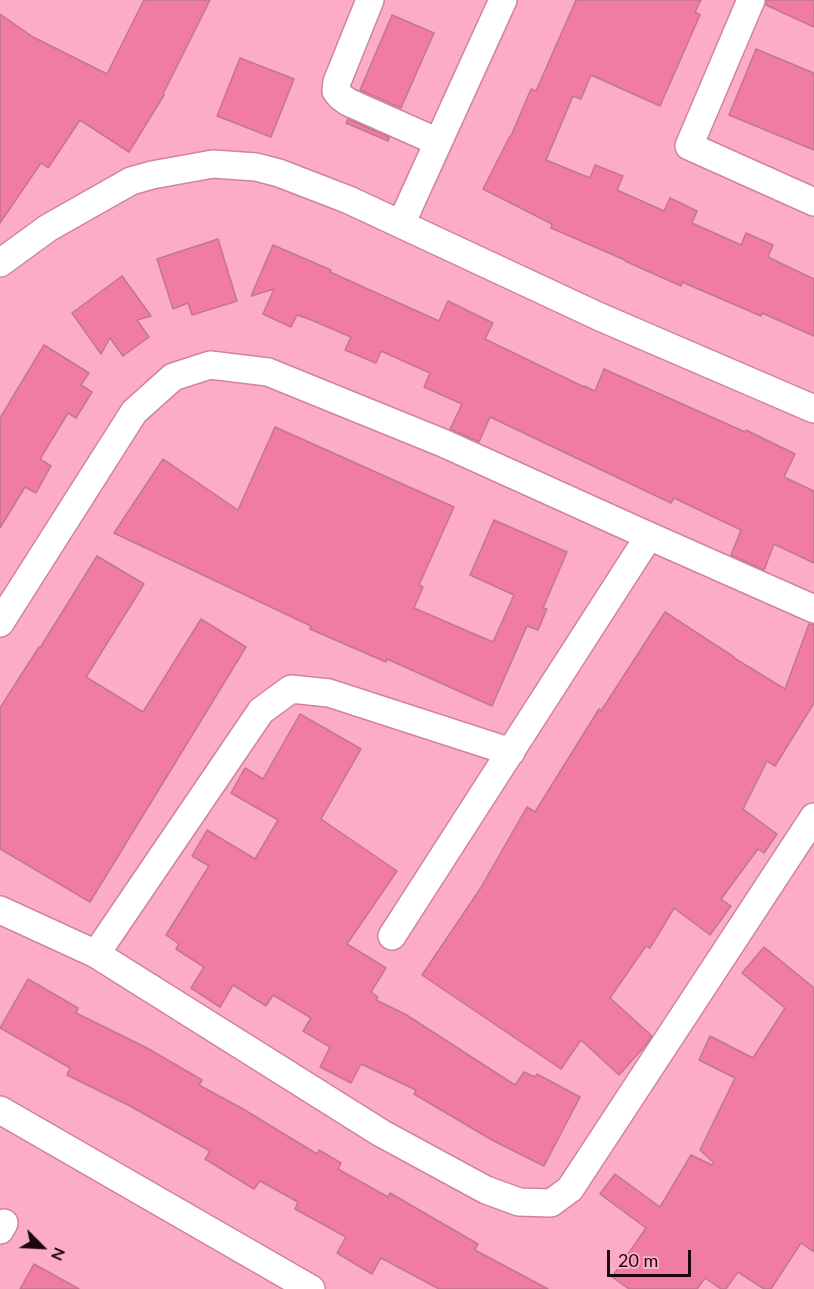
<!DOCTYPE html>
<html>
<head>
<meta charset="utf-8">
<style>
	body { margin:0 }
	#map { position:relative; width:814px; height:1289px; overflow:hidden; background:#fcadc5; font-family:Lato,sans-serif }
	canvas { display:block }
	.north { position:absolute; left:12px; top:1217px; width:60px; height:60px; -webkit-text-stroke:4px #fcadc5; paint-order:stroke; rotate:114deg; font-size:16px; font-weight:700; line-height:24px; text-align:center; color:#1f050e }
	.north::after { content:''; display:block; margin:auto; width:21px; height:27px; background:#1f050e; clip-path:polygon(50% 0,100% 100%,50% 72%,0 100%) }
	.scale { position:absolute; left:607px; top:1250px; width:84px; height:27px; box-sizing:border-box; border:3px solid #1f050e; border-top:0; padding-left:8px; font-size:18px; line-height:21px; white-space:nowrap; color:#1f050e; -webkit-text-stroke:4px #fcadc5; paint-order:stroke }
</style>
</head>
<body>
<div id="map">
<canvas width="814" height="1289"></canvas>
<div class="north">N</div>
<div class="scale">20 m</div>
</div>
<script>
const g = document.querySelector('canvas').getContext('2d');
g.lineJoin = 'round';
function fill(path, color) {
  g.fillStyle = color;
  g.fill(path, 'evenodd');
}
function trace(path, color, width, dash) {
  g.strokeStyle = color;
  g.lineWidth = width;
  g.lineCap = dash ? 'butt' : 'round';
  g.setLineDash(dash || []);
  g.stroke(path);
}
const building = new Path2D(`
	M144 0H210L163 94 164 95 129 152 80 120 48 168 41 163 0 223V14L33 37 107 74Z
	M576 0H701L695 12 700 15 660 106 591 75 581 99 573 96 546 160 590 178 595 165 623 176 617 190 664 211 670 198 697 211 692 223 741 245 746 233 773 245 768 257 814 279V336L762 313 761 316 682 282 681 286 625 261V260L551 228 552 224 483 189 510 136H511L531 89 536 91Z
	M766 0H814V27L766 5Z
	M392 15 434 33 401 108 360 90Z
	M756 49 814 73V150L729 115Z
	M240 58 294 79 271 137 217 116Z
	M348 119 389 137 388 141 346 123Z
	M218 239 237 301 192 315 188 303 173 309 157 259Z
	M273 245 331 270 330 272 439 321 448 301 493 323 485 339 584 387V386L595 391 604 369 745 432 746 430 795 454 784 477 814 491V563L774 544 764 570 731 555 741 530 674 498 671 503 490 417 479 442 450 429 462 404 424 387 430 373 381 351 376 363 345 350 351 337 309 319 297 315 291 327 263 314 274 289 251 296Z
	M122 276 151 316 137 320 149 337 123 356 110 338 101 354 72 313Z
	M44 345 89 373 81 385 92 392 76 418 68 413 40 459 51 466 36 493 25 487 0 528V418Z
	M275 427 454 507 419 585 423 587 414 608 493 642 514 595 470 575 494 520 567 552 543 608 547 609 538 630 527 626 492 706 387 659 386 662 310 629 311 626 114 533 163 459 238 510Z
	M97 556 144 584 86 677 143 712 201 619 246 647 90 902 0 849V708L39 647 40 648Z
	M665 612 734 657V658L785 689 809 624H814V703L775 766 767 761 743 809 777 834 764 853 758 849 721 899 731 906 710 935 674 908 650 948 646 946 610 998 652 1036 645 1046 619 1075 581 1040 561 1069 422 975 480 889 527 807 535 812 599 709 601 711Z
	M300 714 361 749 321 819 397 871 347 944 386 968 371 992 378 997 376 1000 405 1014 515 1085 524 1072 535 1077 537 1074 580 1097 544 1166 492 1140 414 1094 416 1090 361 1064 351 1083 320 1067 330 1047 303 1031 311 1018 273 995 266 1006 233 985 220 1007 191 988 204 967 176 949 179 944 166 935 209 866 192 856 207 830 255 859 278 820 231 793 245 768 263 779Z
	M764 947 814 988V1252L801 1243 771 1289H764L738 1272 726 1289H721L705 1278 697 1289H629L612 1277 646 1228 600 1194 615 1174 660 1207 691 1155 712 1165 714 1163 700 1150 735 1078 699 1060 710 1036 753 1058 785 1008 742 973Z
	M28 979 78 1008 76 1013 147 1048 202 1080 199 1085 243 1109 317 1154 319 1150 341 1163 338 1169 388 1197 390 1193 478 1244 475 1250 548 1289H439L381 1258 372 1274 337 1253 346 1237 295 1209 298 1202 260 1181 254 1189 205 1159 210 1151 130 1106 67 1075 70 1068 0 1028Z
	M34 1264 79 1289H20Z`);
const street = new Path2D(`
	M370 0 337 82 336 91 341 97 348 102 438 142
	M751 0 689 146 814 202
	M401 224 503 0
	M0 263 48 228 131 181 152 175 213 164 256 167 279 173 349 200 600 317 814 409
	M0 623 134 412 173 377 210 365 268 372 443 443 649 536 814 609
	M0 910 96 954 381 1133 486 1190 519 1202 551 1203 570 1189 814 817
	M392 936 649 536
	M96 954 261 711 291 689 329 693 511 752
	M0 1110 311 1289
	M0 1230 4 1223`);
fill(building, '#f07ba3');
trace(building, '#c2778f', 1.5);
trace(street, '#d0849b', 30);
trace(street, '#fff', 27);
</script>
</body>
</html>
